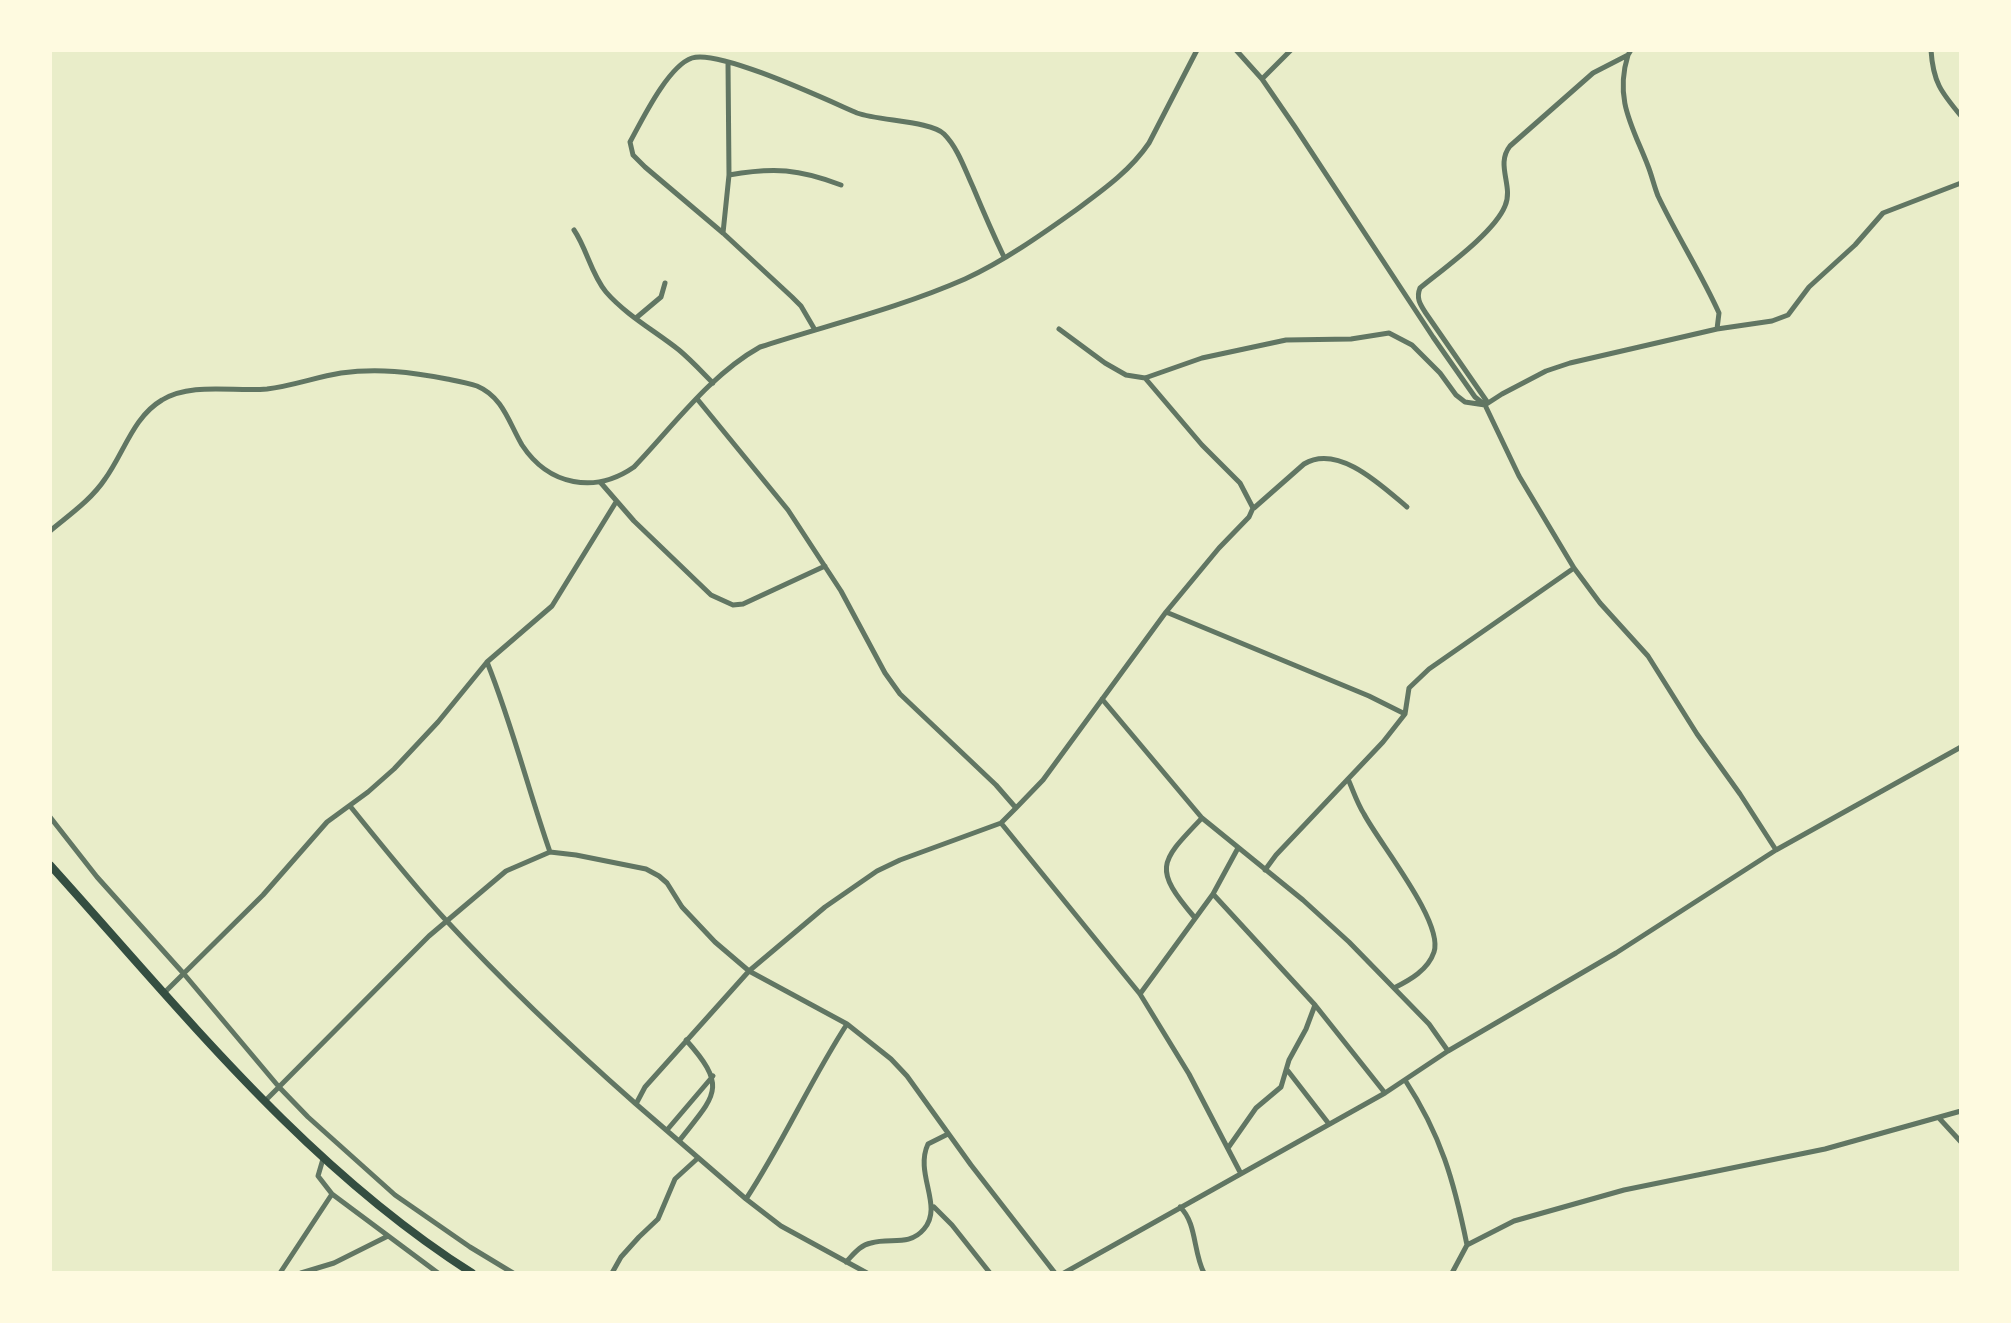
<!DOCTYPE html>
<html>
<head>
<meta charset="utf-8">
<style>
	body { margin:0 }
	#map { position:relative; width:2011px; height:1323px; overflow:hidden; background:#e9edc9; font-family:Inter,sans-serif }
	canvas { display:block }
	.frame { position:absolute; inset:0; border:52px solid #fefae0; pointer-events:none }
</style>
</head>
<body>
<div id="map">
<canvas width="2011" height="1323"></canvas>
<div class="frame"></div>
</div>
<script>
const g = document.querySelector('canvas').getContext('2d');
g.lineJoin = 'round';
function trace(path, color, width, dash) {
  g.strokeStyle = color;
  g.lineWidth = width;
  g.lineCap = dash ? 'butt' : 'round';
  g.setLineDash(dash || []);
  g.stroke(path);
}
const minor = new Path2D(`
	M1236 50 1262 79 1295 127 1433 337 1475 397 1485 405 1519 476 1574 568 1600 603 1648 656 1697 734 1740 794 1776 850
	M1931 50C1933 82 1941 92 1961 116
	M1628 55C1614 100 1633 127 1648 166 1652 176 1654 186 1658 196 1677 236 1701 273 1719 313L1717 329
	M1262 79 1291 50
	M729 175C774 167 799 169 841 185
	M574 230C587 249 591 274 606 292 626 315 655 331 679 350 691 360 702 372 713 383
	M723 233 729 175 728 62
	M636 318 661 297 665 283
	M1059 329 1105 363 1126 375 1145 378 1202 358 1286 340 1351 339 1389 333 1412 345 1440 373 1456 395 1465 402 1485 405 1502 394 1546 371 1570 363 1717 329 1772 321 1788 315 1809 287 1855 245 1883 213 1961 183
	M815 330 801 306 792 297 723 233 645 167 633 155 630 142C642 120 668 66 692 58 719 49 827 100 857 113 879 121 931 121 944 134 958 148 965 170 973 187 983 211 993 234 1004 257
	M698 400 788 510 841 591 885 673 900 694 996 785 1016 808
	M1488 403 1425 312C1420 304 1416 298 1420 288 1443 269 1494 233 1505 206 1514 186 1495 165 1510 146L1593 73 1628 55 1631 50
	M601 483 634 521 711 595 733 605 743 604 825 566
	M1254 508 1304 464C1338 443 1382 486 1407 507
	M50 531C69 515 91 500 105 479 124 453 133 417 162 400 191 382 234 392 267 389 292 386 316 377 341 373 378 368 411 372 447 379 457 381 468 383 477 386 503 397 509 423 522 445 549 486 595 494 634 467 674 425 710 375 760 347 828 325 899 308 965 279 1004 261 1041 235 1076 210 1103 190 1130 171 1149 143L1197 50
	M1166 612 1369 696 1405 714
	M487 662C512 724 528 789 550 852
	M1102 699 1202 818 1303 900 1349 942 1429 1024 1448 1051
	M1348 779C1353 790 1357 803 1364 814 1379 843 1444 922 1434 952 1428 970 1410 980 1394 988
	M350 806C380 843 411 882 443 917 504 983 569 1045 636 1104
	M50 817 97 877 184 974 279 1087 308 1117 395 1195 470 1247 513 1273
	M1001 823 1140 994 1189 1074 1240 1172
	M1265 870 1276 855 1383 742 1405 714 1409 688 1429 669 1574 568
	M1213 894 1315 1005 1385 1093
	M1195 918C1152 868 1160 862 1202 818
	M165 992 263 895 327 822 368 792 394 769 438 722 487 662 552 606 616 502
	M1140 994 1213 894 1238 848
	M1288 1071 1329 1124
	M1405 1080C1441 1135 1454 1181 1467 1245
	M265 1101 429 936 506 871 550 852 576 855 646 869 659 876 667 883 682 907 715 942 749 971 847 1024 891 1059 907 1076 971 1165 1055 1273
	M1939 1118 1961 1142
	M667 1130 713 1076
	M679 1141C715 1095 729 1088 686 1040
	M1228 1148 1256 1108 1281 1087 1289 1060 1306 1029 1315 1005
	M323 1159 318 1176 332 1194 438 1273
	M746 1199C783 1143 810 1081 847 1024
	M934 1207 952 1225 990 1273
	M1180 1207C1197 1223 1193 1252 1204 1273
	M846 1262C853 1255 860 1245 871 1243 890 1237 909 1247 924 1229 944 1206 914 1174 928 1144L948 1134
	M280 1273 332 1194
	M301 1273 334 1263 388 1236
	M612 1273 621 1257 639 1237 658 1219 675 1179 698 1158
	M867 1273 781 1226 746 1199 636 1104 645 1087 749 971 825 907 877 871 900 860 1001 823 1016 808 1043 780 1166 612 1219 548 1249 517 1253 508 1240 483 1202 445 1145 378
	M1064 1273 1385 1093 1448 1051 1616 953 1776 850 1961 747
	M1452 1273 1467 1245 1514 1221 1624 1190 1825 1149 1961 1111`);
const trunk = new Path2D(`
	M50 865C181 1010 305 1167 472 1273`);
trace(minor, '#617663', 5);
trace(trunk, '#344e41', 8);
</script>
</body>
</html>
